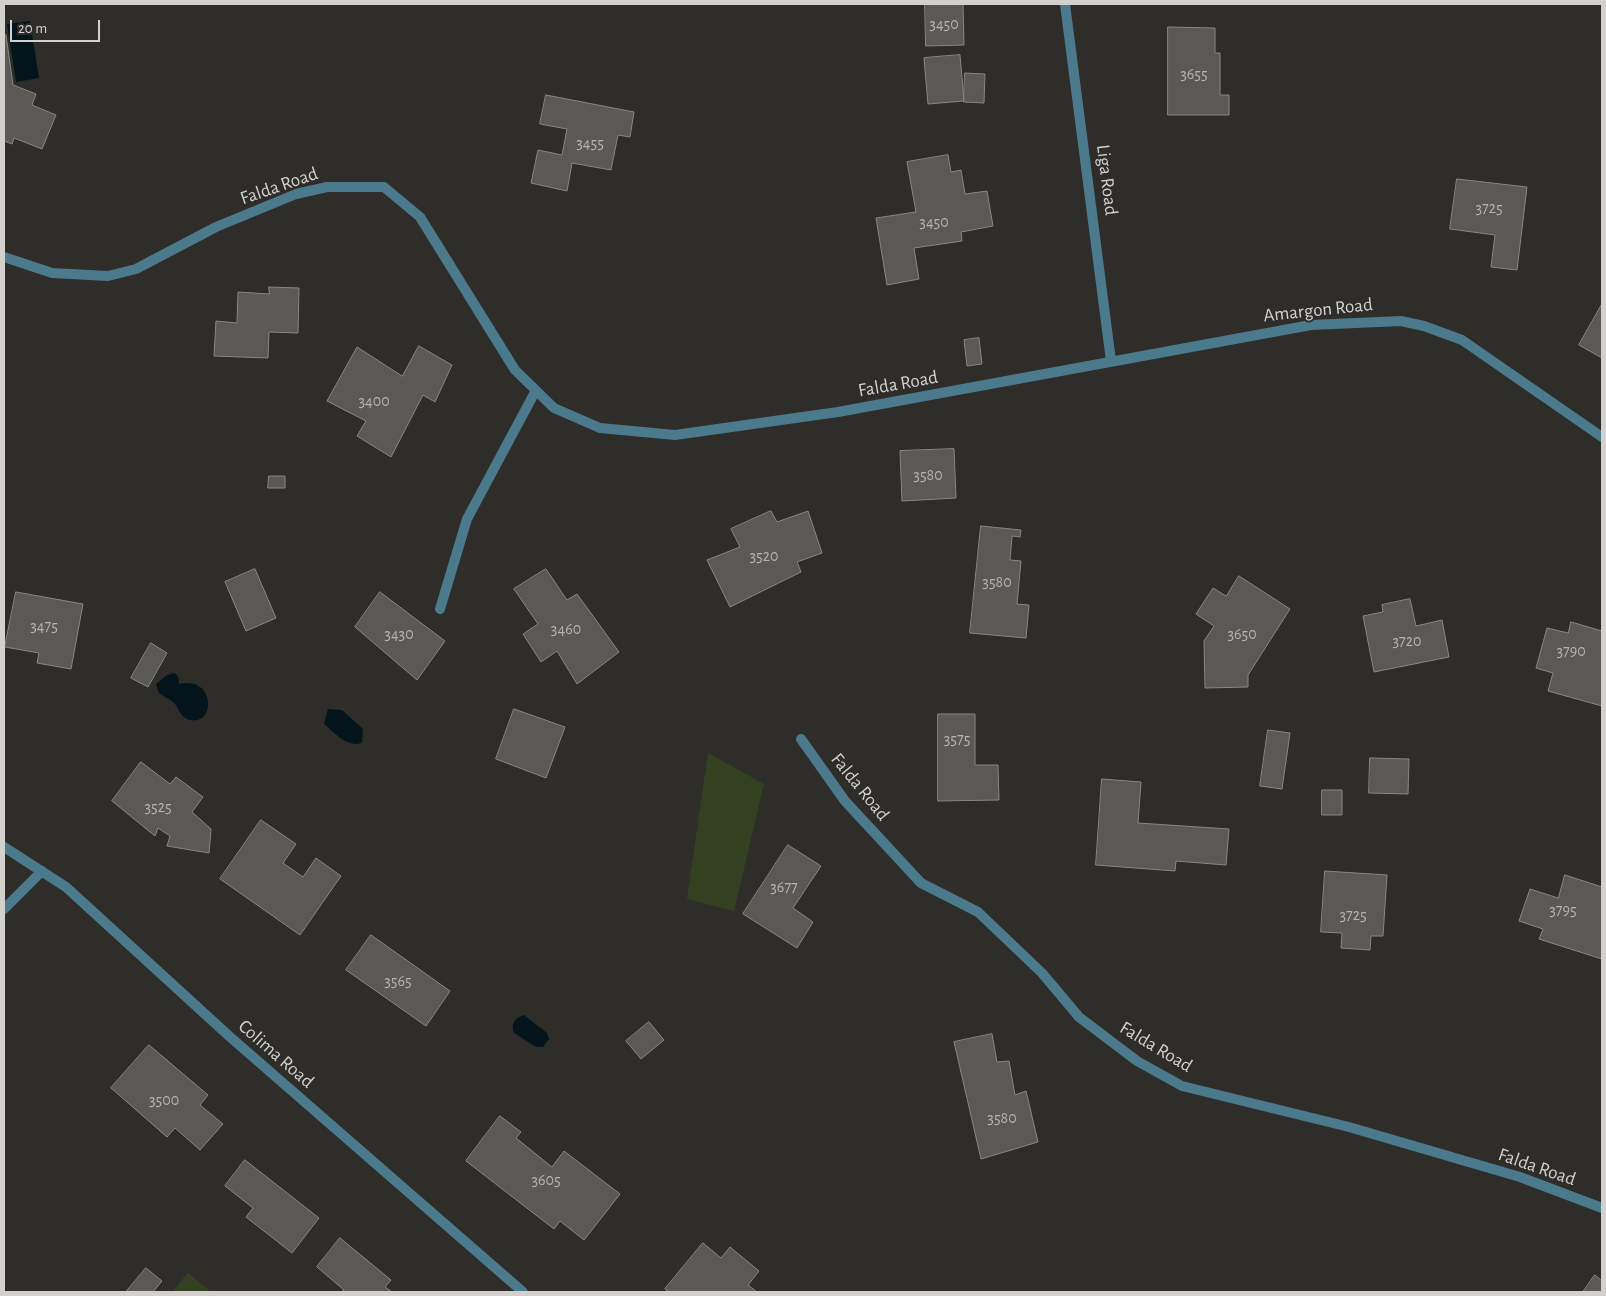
<!DOCTYPE html>
<html>
<head>
<meta charset="utf-8">
<style>
	body { margin:0 }
	#map { position:relative; width:1606px; height:1296px; overflow:hidden; background:#2f2d29; font-family:"Alegreya Sans",sans-serif }
	canvas { display:block }
	.frame { position:absolute; inset:0; border:5px solid #d2d1ce; pointer-events:none }
	.scale { position:absolute; left:10px; top:20px; width:90px; height:22px; box-sizing:border-box; border:2px solid #d2d1ce; border-top:0; padding-left:6px; font-size:15px; line-height:18px; white-space:nowrap; color:#d2d1ce; -webkit-text-stroke:4px #2f2d29; paint-order:stroke }
</style>
</head>
<body>
<div id="map">
<canvas width="1606" height="1296"></canvas>
<div class="frame"></div>
<div class="scale">20 m</div>
</div>
<script>
const g = document.querySelector('canvas').getContext('2d');
g.lineJoin = 'round';
function fill(path, color) {
  g.fillStyle = color;
  g.fill(path, 'evenodd');
}
function trace(path, color, width, dash) {
  g.strokeStyle = color;
  g.lineWidth = width;
  g.lineCap = dash ? 'butt' : 'round';
  g.setLineDash(dash || []);
  g.stroke(path);
}
function label(font, color, halo, rows, align = 'center') {
  g.font = font + ' "Alegreya Sans",sans-serif';
  g.lineWidth = 4;
  g.setLineDash([]);
  g.textBaseline = 'middle';
  g.strokeStyle = halo;
  g.fillStyle = color;
  for (const [text, x, y, turn = 0] of rows) {
    g.save();
    g.translate(x, y);
    g.rotate((+turn || 0) * Math.PI / 180);
    g.textAlign = isNaN(turn) ? turn : align;
    if (halo) g.strokeText(text, 0, 0);
    g.fillText(text, 0, 0);
    g.restore();
  }
}
const green = new Path2D(`
	M708 753 764 784 734 911 687 899Z
	M188 1273 211 1292H172Z`);
const water = new Path2D(`
	M30 21 39 78 16 82 7 24Z
	M174 673 178 676 179 684C217 675 216 730 187 719 180 716 179 709 175 704 172 700 164 697 159 693L156 684 167 675Z
	M328 709 342 710 363 729 362 743C347 748 335 733 324 724Z
	M524 1015 547 1033 549 1039 543 1047H536L514 1033C510 1023 516 1017 524 1015Z`);
const building = new Path2D(`
	M925 4H963L964 45 926 46Z
	M1168 27 1215 28V53H1220V95H1229V115H1168Z
	M6 35 13 85 36 94 32 105 56 115 42 149 14 138 12 144 4 141V36Z
	M960 55 964 101 928 104 924 58Z
	M965 73 985 74 984 103 964 102Z
	M546 95 634 112 630 137 618 135 611 170 572 163 567 191 531 183 538 150 562 155 567 129 540 124Z
	M948 155 951 172 961 170 965 194 987 191 993 226 961 232 962 241 914 248 919 279 887 285 876 218 916 212 907 162Z
	M1457 179 1527 187 1517 270 1491 267 1495 235 1450 229Z
	M269 287 299 288 298 333 269 332 268 358 214 356 216 321 237 323 238 292 269 294Z
	M1602 304V358L1579 345Z
	M979 338 982 364 967 366 964 340Z
	M419 346 452 365 435 402 423 395 391 457 357 436 366 421 327 401 357 347 402 376Z
	M954 449 956 498 902 501 900 451Z
	M269 476H285V488H268Z
	M771 511 777 522 808 511 822 553 797 562 801 572 730 607 707 560 740 547 731 529Z
	M981 526 1021 530 1020 537 1012 536 1010 560 1021 561 1017 604 1029 605 1026 638 970 633Z
	M255 569 276 618 246 631 225 582Z
	M546 569 567 600 577 594 619 652 577 684 557 651 541 662 523 634 538 624 514 589Z
	M1239 576 1290 609 1248 675V687L1205 688 1204 641 1214 626 1196 614 1213 588 1226 596Z
	M16 592 83 604 71 669 37 663 39 653 5 647Z
	M380 592 445 641 417 680 355 627Z
	M1410 599 1416 626 1442 620 1449 657 1374 672 1363 616 1383 612 1382 605Z
	M1571 622 1602 631V706L1548 691 1553 673 1536 668 1547 628 1568 633Z
	M151 643 167 653 148 687 131 678Z
	M514 709 565 727 546 778 496 759Z
	M938 714H975V765H998L999 800 938 801Z
	M1268 730 1290 733 1282 789 1260 786Z
	M1370 758 1409 759 1408 794 1369 793Z
	M141 762 170 784 176 777 203 797 192 812 211 829 209 853 167 846 170 836 158 828 155 836 112 801Z
	M1102 779 1141 782 1138 823 1229 829 1226 865 1176 861 1175 871 1096 865Z
	M1322 790H1342V815H1322Z
	M261 820 296 844 283 863 303 877 316 858 341 876 300 935 220 879Z
	M788 845 821 866 793 908 813 922 797 948 743 914Z
	M1325 871 1387 875 1383 936H1371L1370 950 1341 948 1342 933 1321 932Z
	M1565 875 1602 887V959L1539 939 1543 929 1519 921 1530 889 1558 898Z
	M371 935 450 991 426 1026 346 970Z
	M649 1022 664 1040 641 1059 626 1041Z
	M992 1034 997 1062 1009 1061 1015 1095 1026 1091 1038 1142 981 1159 954 1042Z
	M149 1045 208 1095 200 1105 223 1124 200 1150 175 1128 167 1137 111 1088Z
	M500 1116 521 1132 516 1138 552 1167 564 1151 620 1194 584 1240 560 1221 554 1229 466 1161Z
	M245 1160 319 1218 292 1253 246 1217 253 1208 225 1186Z
	M340 1238 391 1280 385 1287 392 1292H341L344 1290 317 1267Z
	M703 1243 721 1258 730 1247 759 1271 748 1285 757 1292H669L665 1289Z
	M146 1268 162 1281 153 1292H126Z
	M1595 1275 1602 1281V1292H1583Z`);
const minor = new Path2D(`
	M1065 4 1111 361
	M4 257 52 273 108 276 136 269 216 227 296 194 327 187H384L420 217 515 370 554 408 600 428 675 435 838 412 1311 325 1401 321 1424 326 1462 340 1602 437
	M440 609 467 519 535 392
	M801 739 845 801 921 883 978 912 1042 973 1079 1017 1137 1061 1182 1086 1349 1127 1520 1177 1602 1208
	M4 847 66 887 229 1036 523 1292
	M4 909 42 871`);
const numberNames = [
	["3450",944,24],
	["3655",1194,74],
	["3455",590,143],
	["3725",1489,208],
	["3450",934,222],
	["3400",374,401],
	["3580",928,475],
	["3520",764,556],
	["3580",997,582],
	["3475",44,626],
	["3460",566,629],
	["3430",399,634],
	["3650",1242,634],
	["3720",1407,641],
	["3790",1571,651],
	["3575",957,739],
	["3525",158,807],
	["3677",784,887],
	["3795",1563,910],
	["3725",1353,915],
	["3565",398,981],
	["3500",164,1100],
	["3580",1002,1118],
	["3605",546,1180]
];
const streetNames = [
	["Liga Road",1107,180,83],
	["Falda Road",279,186,-19],
	["Amargon Road",1318,310,-6],
	["Falda Road",898,384,-10],
	["Falda Road",860,787,51],
	["Falda Road",1156,1047,31],
	["Colima Road",276,1054,41],
	["Falda Road",1537,1167,19]
];
fill(green, '#344121');
fill(water, '#03141a');
fill(building, '#5b5955');
trace(building, '#898782', 1);
trace(minor, '#4b7a8c', 10);
label('16px', '#b4b3b0', null, numberNames);
label('19px', '#d2d1ce', '#2f2d29', streetNames);
</script>
</body>
</html>
